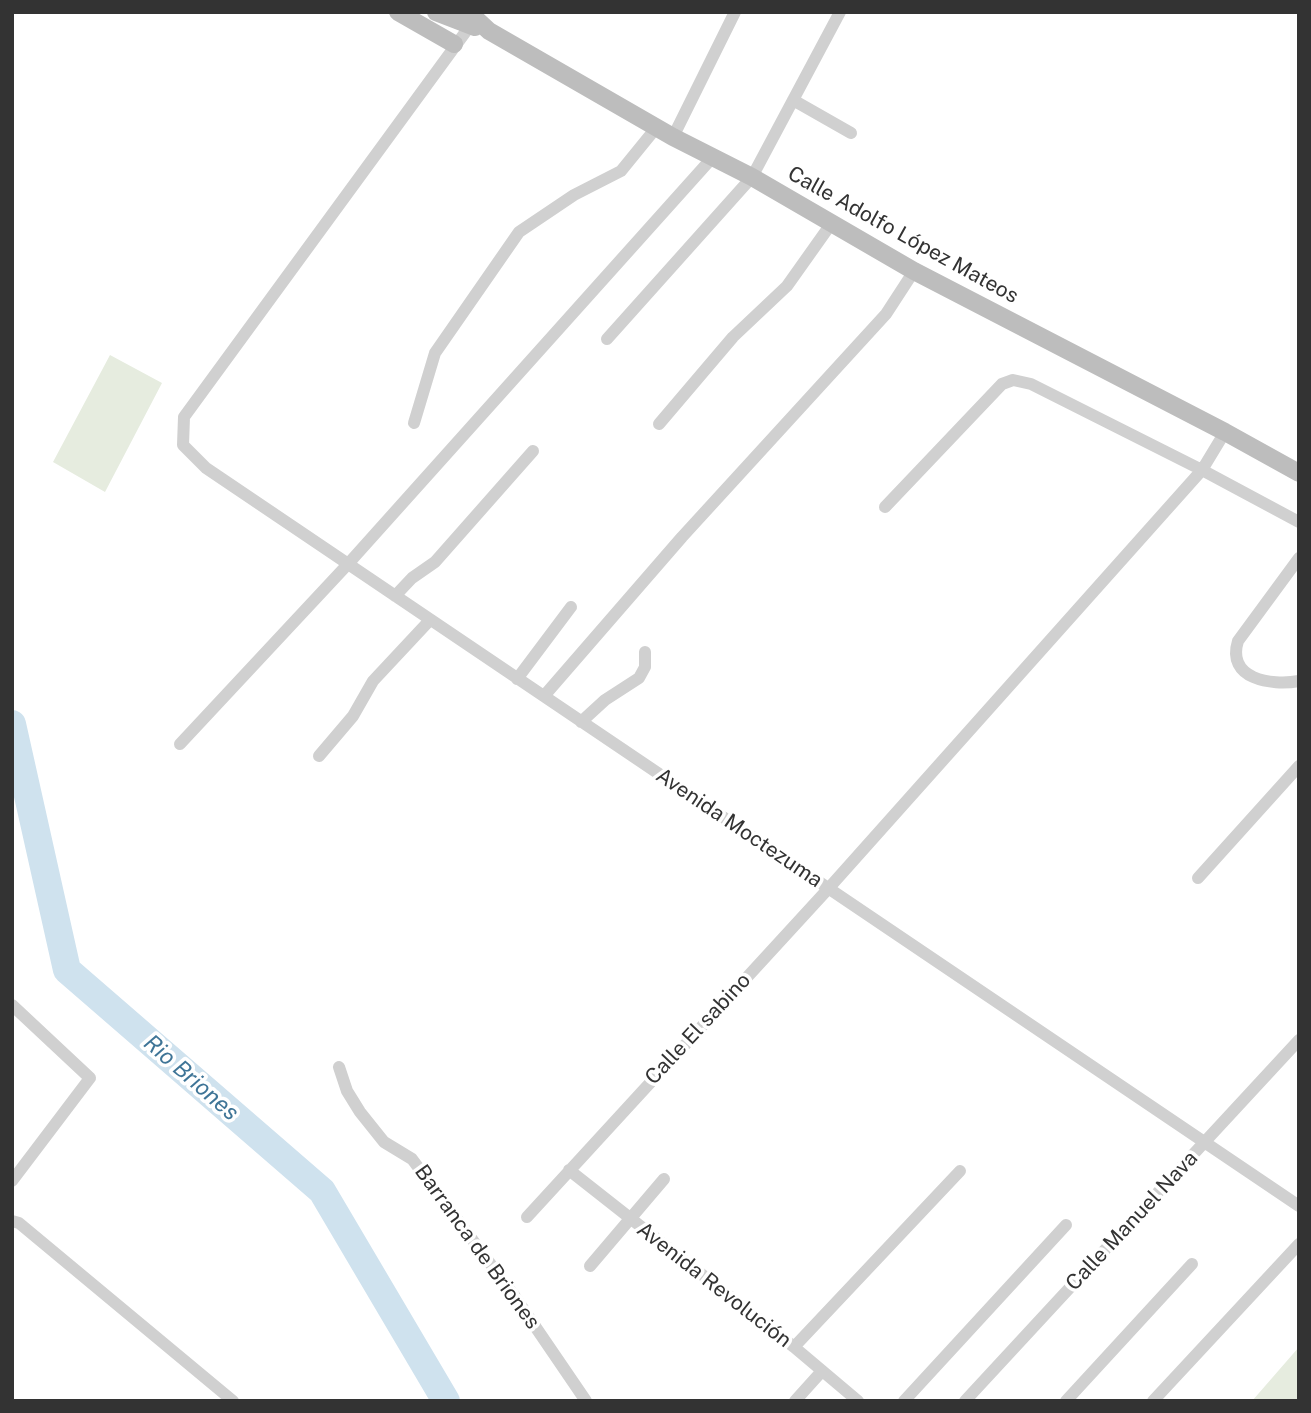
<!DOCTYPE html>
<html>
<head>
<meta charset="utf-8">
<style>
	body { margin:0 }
	#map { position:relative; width:1311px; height:1413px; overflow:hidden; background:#fff; font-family:"Public Sans",sans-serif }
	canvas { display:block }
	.frame { position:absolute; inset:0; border:14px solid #333; pointer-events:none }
</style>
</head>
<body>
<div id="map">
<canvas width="1311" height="1413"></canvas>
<div class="frame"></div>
</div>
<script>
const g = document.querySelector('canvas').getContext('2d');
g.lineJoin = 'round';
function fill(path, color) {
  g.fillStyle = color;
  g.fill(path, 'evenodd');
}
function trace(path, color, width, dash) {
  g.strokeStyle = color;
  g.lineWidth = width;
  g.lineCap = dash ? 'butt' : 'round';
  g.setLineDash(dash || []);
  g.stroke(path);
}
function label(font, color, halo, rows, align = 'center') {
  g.font = font + ' "Public Sans",sans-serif';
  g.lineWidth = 7;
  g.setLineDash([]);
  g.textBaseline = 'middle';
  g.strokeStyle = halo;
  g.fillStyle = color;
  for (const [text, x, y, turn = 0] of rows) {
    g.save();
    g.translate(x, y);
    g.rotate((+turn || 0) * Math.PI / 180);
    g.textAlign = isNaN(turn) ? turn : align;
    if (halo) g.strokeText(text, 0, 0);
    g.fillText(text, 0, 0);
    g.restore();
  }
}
const green = new Path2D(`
	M110 355 162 383 105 492 53 462Z
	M1299 1347V1401H1252Z`);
const river = new Path2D(`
	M12 724 67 970 322 1191 446 1401`);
const street = new Path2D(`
	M475 19 184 417 183 445 206 468 1299 1206
	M793 100 851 133
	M673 137 735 12
	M607 339 752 177 840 12
	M414 423 435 353 519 232 574 195 621 171 656 128
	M659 424 733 337 787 286 831 224
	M885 507 1002 384 1013 380 1031 384 1202 470 1299 522
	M1299 558 1238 641C1226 679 1271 686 1299 681
	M395 596 412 578 435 562 533 451
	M517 679 571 607
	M544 696 682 537 886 314 914 271
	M581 722 605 700 639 678 645 667V652
	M180 744 348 564 712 158
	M319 756 353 716 373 681 430 620
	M1198 878 1299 766
	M12 1005 90 1078 12 1181
	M339 1067 347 1091 360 1112 384 1142 412 1159 513 1294 586 1401
	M569 1170 794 1347 858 1401
	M527 1217 828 889 1202 470 1225 432
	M12 1221 19 1223 233 1401
	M590 1266 664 1179
	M794 1347 960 1171
	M795 1401 822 1371
	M904 1401 1066 1225
	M965 1401 1299 1040
	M1066 1401 1192 1264
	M1153 1401 1299 1244`);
const secondary = new Path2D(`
	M398 12 454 44
	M436 12 475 27
	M463 12 475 18 489 31 673 137 752 177 914 271 1225 432 1299 473`);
const streetNames = [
	["Calle Adolfo López Mateos",903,235,29],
	["Avenida Moctezuma",739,828,34],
	["Calle El sabino",698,1029,-47],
	["Calle Manuel Nava",1132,1221,-47],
	["Barranca de Briones",477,1247,54],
	["Avenida Revolución",714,1285,38]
];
const waterNames = [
	["Rio Briones",191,1078,41]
];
fill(green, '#e6ecdf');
trace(river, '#cfe2ee', 28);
trace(street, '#d0d0d0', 12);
trace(secondary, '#bdbdbd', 18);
label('21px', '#333', '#fff', streetNames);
label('italic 23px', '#3f7597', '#fff', waterNames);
</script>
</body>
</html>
